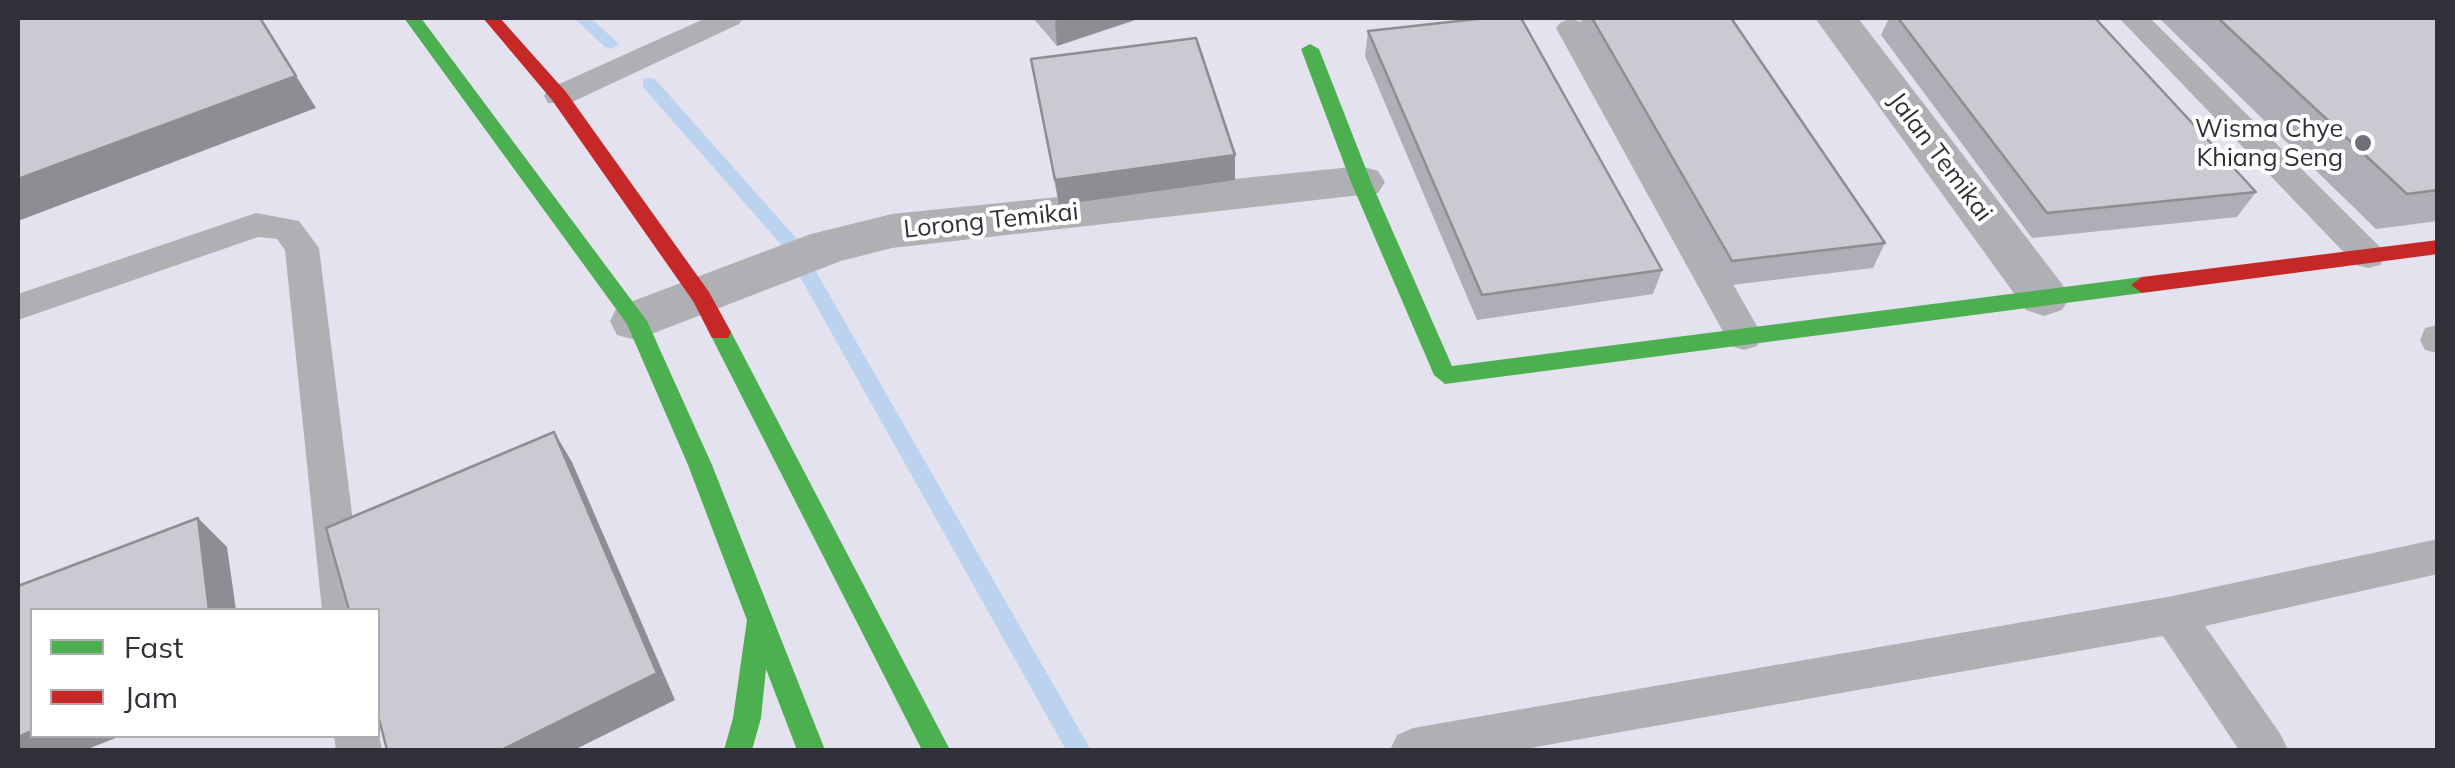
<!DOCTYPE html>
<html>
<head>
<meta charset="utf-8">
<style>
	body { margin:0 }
	#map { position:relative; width:2455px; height:768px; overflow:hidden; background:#e4e2ee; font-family:Mulish,sans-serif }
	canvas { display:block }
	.frame { position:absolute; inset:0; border:20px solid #313038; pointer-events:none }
	.legend { position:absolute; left:30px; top:608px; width:350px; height:130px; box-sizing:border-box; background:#fff; border:2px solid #adacaf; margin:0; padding:12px 18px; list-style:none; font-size:30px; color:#313038 }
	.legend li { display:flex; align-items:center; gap:20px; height:50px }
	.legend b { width:50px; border:2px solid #adacaf }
</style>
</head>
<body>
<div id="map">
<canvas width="2455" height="768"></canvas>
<div class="frame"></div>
<ul class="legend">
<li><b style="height:12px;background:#4caf50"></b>Fast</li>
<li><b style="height:12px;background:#c62828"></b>Jam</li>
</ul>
</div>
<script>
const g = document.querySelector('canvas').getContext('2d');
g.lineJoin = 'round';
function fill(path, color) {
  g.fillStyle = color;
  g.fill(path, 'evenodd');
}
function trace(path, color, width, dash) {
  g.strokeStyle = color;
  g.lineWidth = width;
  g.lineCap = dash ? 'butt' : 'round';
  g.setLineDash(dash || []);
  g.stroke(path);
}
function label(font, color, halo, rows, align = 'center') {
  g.font = font + ' Mulish,sans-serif';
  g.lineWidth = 8;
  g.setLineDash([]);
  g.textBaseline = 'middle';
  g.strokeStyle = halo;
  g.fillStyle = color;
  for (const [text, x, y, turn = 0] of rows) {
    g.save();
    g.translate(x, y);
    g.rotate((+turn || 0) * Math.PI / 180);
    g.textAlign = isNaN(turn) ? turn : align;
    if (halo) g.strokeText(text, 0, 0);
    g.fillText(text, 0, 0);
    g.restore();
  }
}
const stream = new Path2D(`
	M574 18H591L619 44 611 49 605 47Z
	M649 78 655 79 797 239 800 244 797 249H785L643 87V79Z
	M804 261 811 263 1091 750H1066L795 268Z`);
const lane = new Path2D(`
	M706 18H744L739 24 570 103H548L544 96 548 89Z
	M2119 18H2150L2380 247 2385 256 2380 265 2368 268 2356 265Z
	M1571 19 1581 22 1586 28 1757 326 1762 336 1757 346 1744 350 1731 346 1556 28 1561 22Z
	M256 213 299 221 319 248 364 610H322L285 250 277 239 258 237 18 320V294Z
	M2438 325V353L2425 350 2420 340 2425 328Z
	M2438 539V574L2205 626 2281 735 2288 750H2239L2163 636 1519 750H1390L1397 735 1413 728 2173 596Z
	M378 731 382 750H336L334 736H378Z`);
const street = new Path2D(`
	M1815 18H1858L2062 284 2070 297 2062 310 2044 316 2026 310Z
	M1361 166 1378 171 1385 182 1378 193 892 248 841 261 636 340 617 335 610 321 617 307 811 234 892 214Z`);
const fast = new Path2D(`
	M404 18H421L647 321 712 465 825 750H797L766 669 761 718 752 750H724L733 718 747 620 688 465 627 324Z
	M1310 44 1319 49 1371 182 1452 366 2142 277 2153 285 2142 293 1445 384 1434 375 1351 182 1301 49Z
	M720 324 731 332 950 750H922L709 332Z`);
const jam = new Path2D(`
	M483 18H500L566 92 709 292 731 332 728 338H712L693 301 552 100Z
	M2438 240V254L2142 293 2131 285 2142 277Z`);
const wall = new Path2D(`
	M1033 18H1141L1057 46Z
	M1582 18H1731L1885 243 1873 268 1723 286 1579 30Z
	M1889 18H2095L2256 192 2237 217 2032 238 1881 35Z
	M2159 18H2438V221L2376 229Z
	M1368 31 1662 270 1653 294 1477 320 1365 56Z
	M1031 59 1235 155V180L1059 205 1035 84Z`);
const shadedWall = new Path2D(`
	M260 18 316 108 18 221V179Z
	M1066 18H1141L1057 46 1055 21Z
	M1235 155V180L1059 205 1055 180Z
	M554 432 572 462 675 700 574 750H501Z
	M198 518 227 547 236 610H209Z
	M32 731V736H121L85 750H18V737Z`);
const building = new Path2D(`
	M18 18H260L296 76 18 179Z
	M1486 18H1521L1662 270 1482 295 1368 31Z
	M1592 18H1731L1885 243 1732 261Z
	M1898 18H2095L2256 192 2047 213Z
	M2218 18H2438V190L2407 194Z
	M1196 38 1235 155 1055 180 1031 59Z
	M554 432 657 673 501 750H387L378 715V610H349L326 528Z
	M198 518 209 610H32V731L18 737V586Z`);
const markers = [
	[2363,143,10,"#706e78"]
];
const poiNames = [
	["Wisma Chye",2343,129],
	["Khiang Seng",2343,158]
];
const streetNames = [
	["Jalan Temikai",1940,157,53],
	["Lorong Temikai",991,221,-6]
];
fill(stream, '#bcd3f0');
fill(lane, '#afb0b4');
fill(street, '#afb0b4');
fill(fast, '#4caf50');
fill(jam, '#c62828');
fill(wall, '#afadb5');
fill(shadedWall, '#8f8d93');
fill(building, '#ccc9d2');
trace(building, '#8f8d93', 2.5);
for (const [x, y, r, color] of markers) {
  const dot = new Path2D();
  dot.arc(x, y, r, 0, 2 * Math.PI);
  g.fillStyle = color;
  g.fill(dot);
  trace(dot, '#fff', 4);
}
label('25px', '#313038', '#fff', poiNames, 'right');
label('25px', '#313038', '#fff', streetNames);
</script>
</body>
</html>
